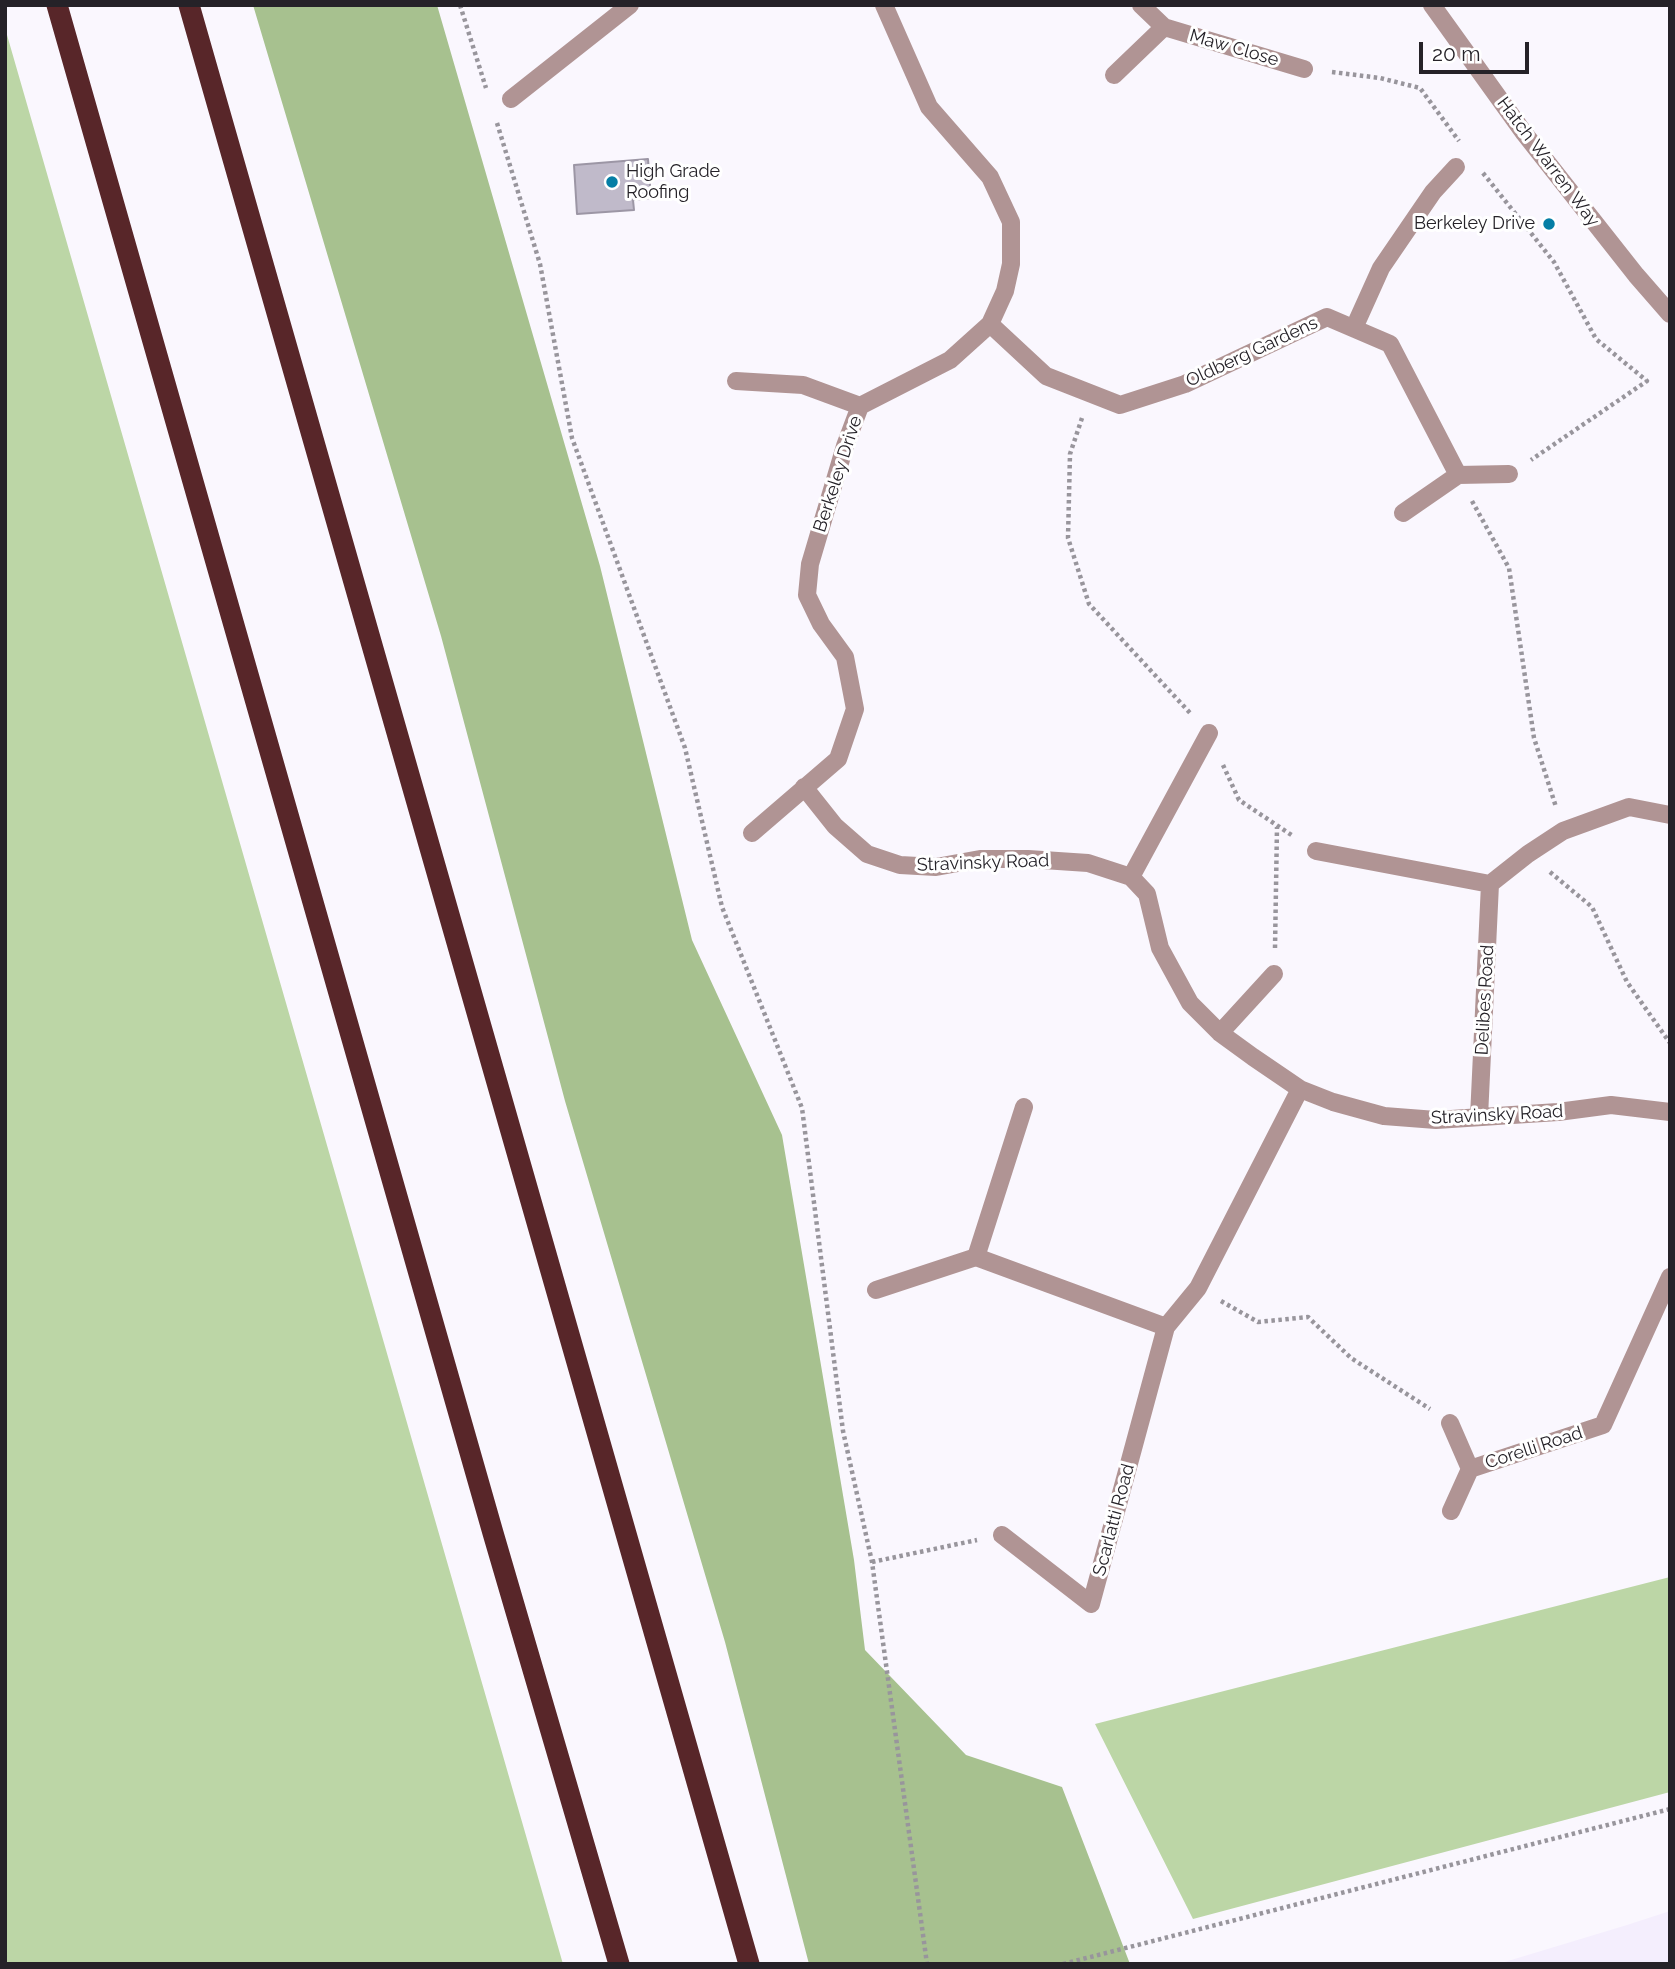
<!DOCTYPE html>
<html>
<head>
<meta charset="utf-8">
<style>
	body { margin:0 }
	#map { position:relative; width:1675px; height:1969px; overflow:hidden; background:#faf7fe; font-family:Raleway,sans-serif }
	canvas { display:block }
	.frame { position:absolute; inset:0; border:7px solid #252228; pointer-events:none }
	.scale { position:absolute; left:1419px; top:42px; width:110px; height:32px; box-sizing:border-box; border:4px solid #252228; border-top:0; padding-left:9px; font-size:21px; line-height:24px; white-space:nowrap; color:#252228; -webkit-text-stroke:5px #fff; paint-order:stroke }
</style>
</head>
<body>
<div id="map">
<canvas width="1675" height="1969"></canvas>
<div class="frame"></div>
<div class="scale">20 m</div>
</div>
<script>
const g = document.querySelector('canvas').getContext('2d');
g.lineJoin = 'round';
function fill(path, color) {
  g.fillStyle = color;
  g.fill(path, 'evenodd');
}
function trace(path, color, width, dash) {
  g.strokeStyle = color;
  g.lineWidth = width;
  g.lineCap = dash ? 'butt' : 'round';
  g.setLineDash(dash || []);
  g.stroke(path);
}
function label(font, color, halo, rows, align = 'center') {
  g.font = font + ' Raleway,sans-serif';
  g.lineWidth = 6;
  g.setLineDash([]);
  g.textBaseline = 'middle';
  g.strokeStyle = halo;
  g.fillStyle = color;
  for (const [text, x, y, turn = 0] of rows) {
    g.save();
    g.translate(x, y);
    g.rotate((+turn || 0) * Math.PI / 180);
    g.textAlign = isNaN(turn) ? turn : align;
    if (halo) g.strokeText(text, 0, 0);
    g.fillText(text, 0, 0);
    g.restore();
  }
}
const built = new Path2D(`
	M1670 1911V1964H1498L1627 1925Z`);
const green = new Path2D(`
	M5 28 563 1964H5Z
	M1670 1577V1792L1193 1919 1095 1724Z`);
const forest = new Path2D(`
	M253 5H437L600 566 692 940 782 1135 854 1560 865 1650 966 1755 1062 1787 1130 1964H809L725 1642 565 1101 441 636Z`);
const building = new Path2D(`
	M648 159 651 198 633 200 634 210 577 214 574 165Z`);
const path = new Path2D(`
	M460 5 486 88
	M1332 72 1380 78 1420 88 1459 141
	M497 123 540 264 572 438 685 748 722 907 802 1108 843 1431 872 1562 927 1964
	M1483 173 1554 262 1596 339 1647 381 1531 460
	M1082 418 1070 454 1068 538 1089 604 1191 714
	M1472 501 1509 568 1534 738 1556 807
	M1223 765 1239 800 1293 836
	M1550 872 1592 907 1627 982 1670 1043
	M1275 948 1277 827
	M1221 1301 1258 1322 1308 1317 1351 1358 1430 1409
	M872 1562 977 1540
	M1063 1964 1670 1809`);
const minor = new Path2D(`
	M1141 5 1164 27 1304 69
	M1432 5 1524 133 1636 275 1670 314
	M1114 75 1164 27
	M511 99 630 5
	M990 324 1046 376 1120 405 1185 384 1327 317 1390 344 1458 475
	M1354 328 1381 268 1433 192 1456 167
	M736 381 803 385 860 406
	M1403 513 1458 475 1509 474
	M804 787 835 826 867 854 900 865 936 867 980 859H1028L1088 863 1131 877 1147 894 1160 948 1190 1003 1220 1033 1253 1057 1300 1089 1333 1102 1384 1116 1436 1120 1558 1112 1611 1105 1670 1112
	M752 833 838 759 855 709 845 657 821 624 807 595 810 564 845 446 860 406 950 360 990 324 1005 291 1011 264V222L990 177 929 107 884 5
	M1316 851 1490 884
	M1131 877 1209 733
	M1220 1033 1274 974
	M1024 1107 976 1257 1166 1327
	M1479 1117 1490 884 1528 854 1563 831 1629 807 1670 815
	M876 1290 976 1257
	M1450 1423 1470 1469 1603 1425 1670 1277
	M1451 1511 1470 1469
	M1002 1535 1091 1604 1166 1327 1198 1288 1300 1089`);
const highway = new Path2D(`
	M57 5 493 1533 619 1964
	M189 5 749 1964`);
const markers = [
	[612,182,7,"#057ea5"],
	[1549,224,7,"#057ea5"]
];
const streetNames = [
	["Maw Close",1234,48,16],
	["Hatch Warren Way",1548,162,53],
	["Oldberg Gardens",1252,352,-25],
	["Berkeley Drive",838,474,-72],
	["Stravinsky Road",983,863,-2],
	["Delibes Road",1485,1000,-87],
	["Stravinsky Road",1497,1115,-3],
	["Corelli Road",1534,1448,-18],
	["Scarlatti Road",1114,1520,-75]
];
const poiNames = [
	["High Grade",626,172],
	["Roofing",626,193],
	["Berkeley Drive",1535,224,"right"]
];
fill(built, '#f4eefd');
fill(green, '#bcd6a6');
fill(forest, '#a7c18f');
fill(building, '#c0baca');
trace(building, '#9c96a5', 2);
trace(path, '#98959c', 4.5, [3.5, 3.5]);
trace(minor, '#b09494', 18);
trace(highway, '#582629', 21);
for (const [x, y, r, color] of markers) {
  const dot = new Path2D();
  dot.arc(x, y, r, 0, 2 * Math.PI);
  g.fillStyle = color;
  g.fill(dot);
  trace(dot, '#fff', 2.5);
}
label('18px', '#252228', '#fff', streetNames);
label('18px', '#252228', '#fff', poiNames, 'left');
</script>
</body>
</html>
